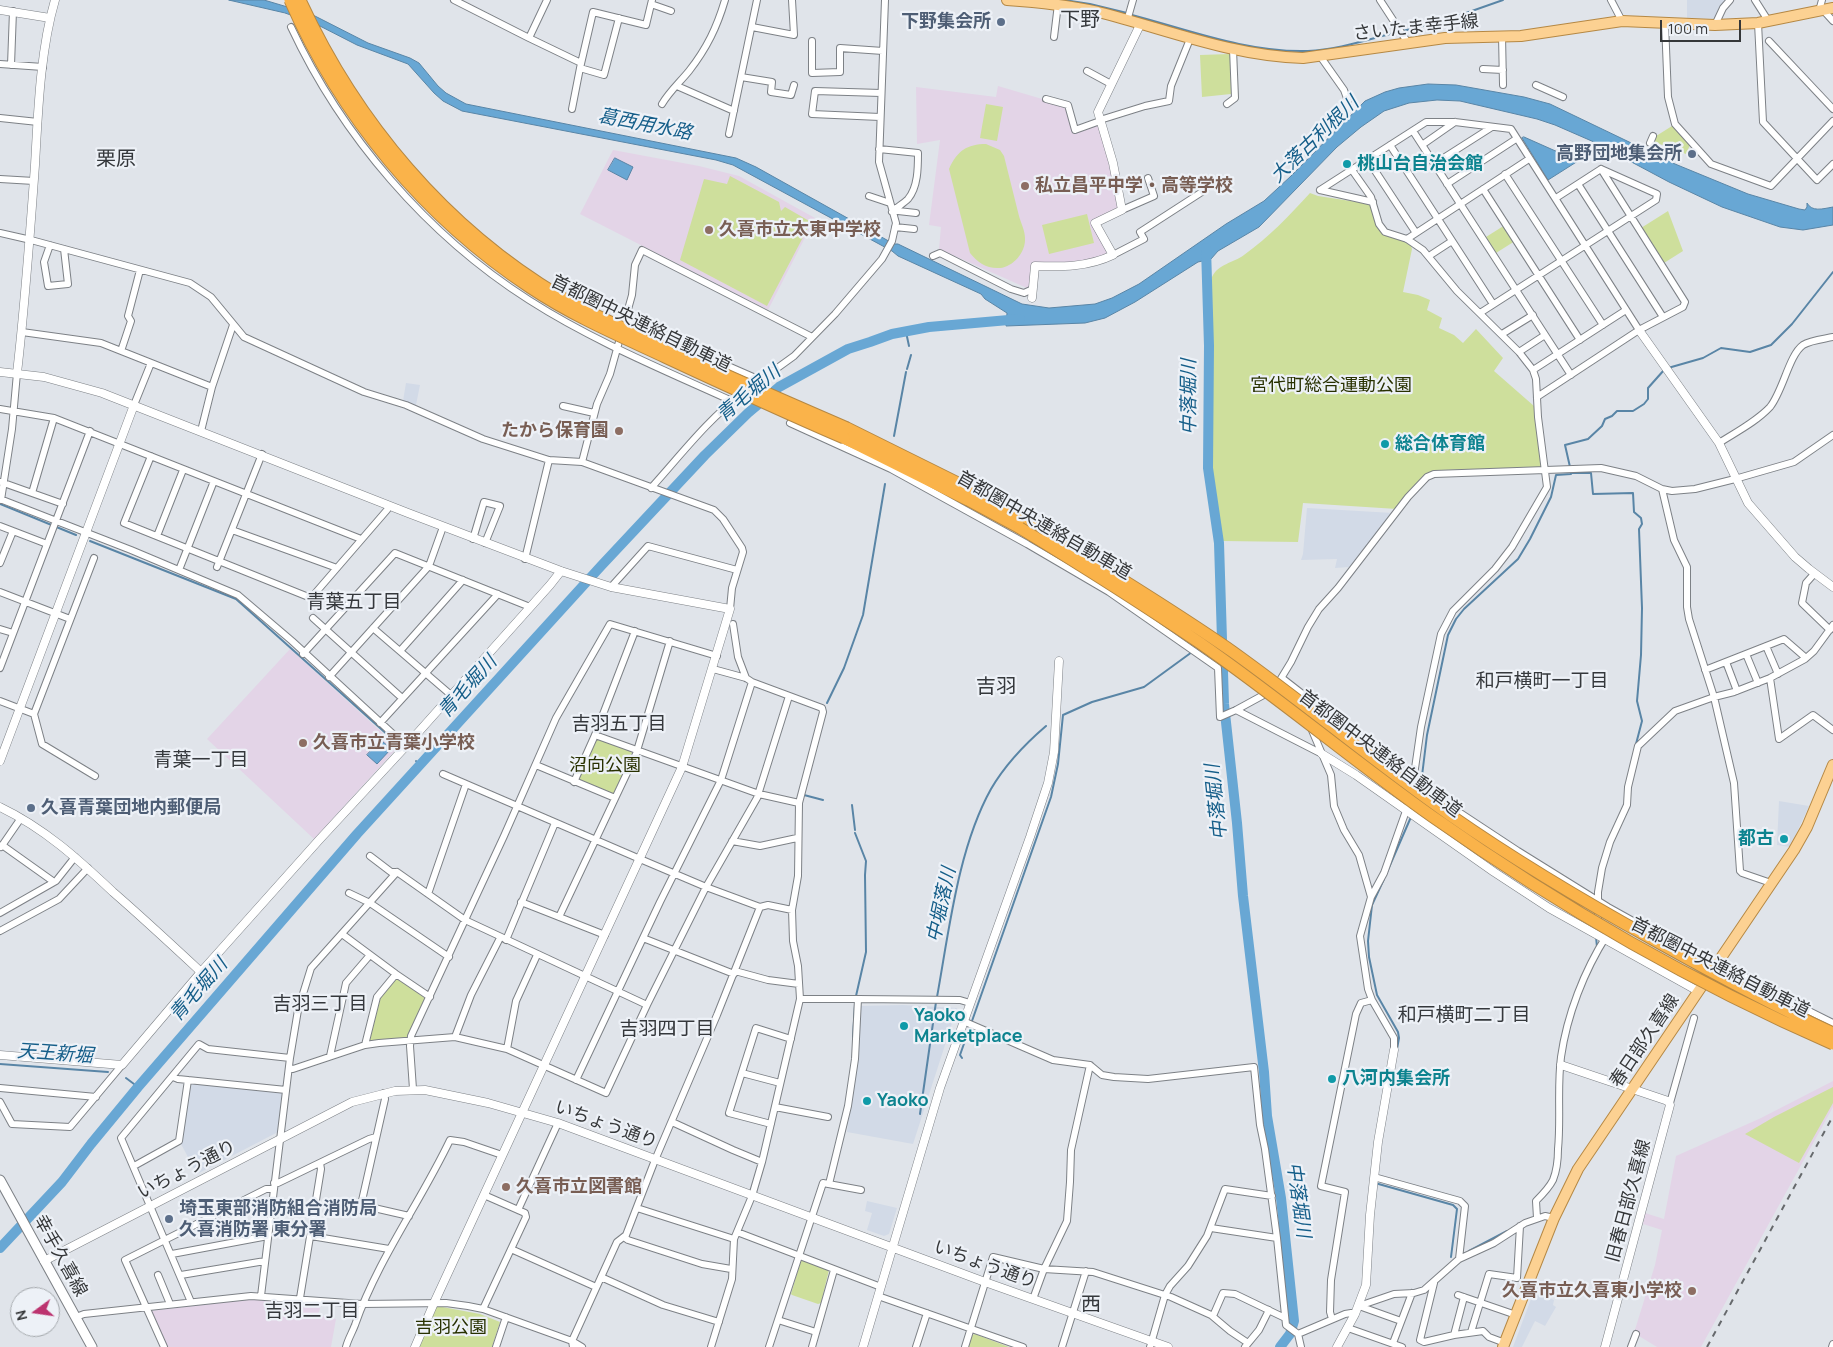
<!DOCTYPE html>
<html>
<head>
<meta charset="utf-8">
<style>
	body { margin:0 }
	#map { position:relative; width:1833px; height:1347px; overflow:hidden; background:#e0e4ea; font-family:Manrope,sans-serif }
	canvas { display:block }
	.north { position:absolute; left:10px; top:1287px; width:50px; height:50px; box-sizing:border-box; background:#edf1f7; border:1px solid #a3a7ab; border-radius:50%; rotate:256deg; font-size:14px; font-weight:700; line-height:20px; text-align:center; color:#353739 }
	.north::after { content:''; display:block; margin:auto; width:18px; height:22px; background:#bc336f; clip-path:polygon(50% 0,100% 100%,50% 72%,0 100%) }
	.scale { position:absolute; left:1660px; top:20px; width:81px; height:22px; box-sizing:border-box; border:2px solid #353739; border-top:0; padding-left:6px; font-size:15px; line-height:18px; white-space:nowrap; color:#353739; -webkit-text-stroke:4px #edf1f7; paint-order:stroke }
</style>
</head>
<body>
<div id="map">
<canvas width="1833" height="1347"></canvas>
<div class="north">N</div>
<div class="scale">100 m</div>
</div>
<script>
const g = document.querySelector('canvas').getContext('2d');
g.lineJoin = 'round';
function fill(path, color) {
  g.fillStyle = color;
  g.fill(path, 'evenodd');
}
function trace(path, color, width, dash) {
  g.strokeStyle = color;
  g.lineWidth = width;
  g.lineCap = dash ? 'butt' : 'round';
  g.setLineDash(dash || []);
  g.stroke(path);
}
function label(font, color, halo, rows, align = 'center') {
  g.font = font + ' Manrope,"Noto Sans JP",sans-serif';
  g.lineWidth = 4.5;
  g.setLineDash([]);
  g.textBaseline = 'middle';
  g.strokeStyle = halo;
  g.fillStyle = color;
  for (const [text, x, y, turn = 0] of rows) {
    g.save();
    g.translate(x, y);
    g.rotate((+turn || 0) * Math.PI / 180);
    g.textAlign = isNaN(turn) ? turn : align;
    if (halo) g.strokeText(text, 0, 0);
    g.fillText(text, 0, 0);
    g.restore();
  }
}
const built = new Path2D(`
	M1687 0H1728L1717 19 1687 18Z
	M406 383 420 385 416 405 403 401Z
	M1307 508 1393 513 1349 567 1335 568 1337 559 1301 560 1303 554Z
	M1779 801 1809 806 1790 847 1777 845Z
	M903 1005 957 1008 913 1144 847 1132 853 1089 859 1006Z
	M191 1082 282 1092 283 1094 278 1132 197 1174 181 1144Z
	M867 1201 897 1208 889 1234 884 1236 867 1230 872 1213 865 1211Z
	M1534 1291 1554 1300 1553 1305 1556 1307 1545 1326 1535 1321 1522 1347H1513Z`);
const education = new Path2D(`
	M998 86 1066 106 1074 131 1100 123 1121 209 1093 223 1110 254 1083 263 1032 264 1029 289 939 249 941 227 929 225 940 140 917 144 916 87 996 97Z
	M613 150 699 166 739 176 815 218 768 310 580 214Z
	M290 649 398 747 314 839 207 739Z
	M1833 1081V1107L1701 1347H1657L1634 1333 1655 1265 1662 1230 1643 1224 1644 1220 1645 1213 1664 1219 1676 1156 1761 1118Z
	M254 1299 321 1305 318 1315 336 1319 331 1347H167L150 1311Z`);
const green = new Path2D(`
	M1230 54 1231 94 1202 97 1200 55Z
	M986 104 1003 107 997 141 980 138Z
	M1672 126 1690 145 1686 154 1652 141 1653 138Z
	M986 144 1000 150 1004 156C1009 176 1014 196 1019 216 1021 223 1025 231 1025 238 1026 252 1013 267 1000 268 987 269 978 263 970 253L949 169C957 151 967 144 986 144Z
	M730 176 779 202 781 211 785 207 811 222 767 306 680 260 704 179 727 184Z
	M1310 193 1318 196 1370 204C1379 236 1379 233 1410 243L1412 249 1403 292 1418 295 1430 300 1427 310 1442 318 1439 328 1454 335 1463 343 1476 329 1503 358 1494 371 1534 406 1541 467 1538 468 1438 470C1419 475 1408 493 1397 509L1303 503 1298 542 1223 541 1213 479 1212 277C1218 264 1233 263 1244 255 1269 237 1289 216 1310 193Z
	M1668 211 1683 251 1664 263 1641 228Z
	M1087 214 1094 243 1049 254 1042 225Z
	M1505 225 1515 241 1496 253 1486 237Z
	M598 739 631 750 632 753 615 793 612 794 580 781 579 779 596 740Z
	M396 977 426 999 406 1039 368 1041 379 997Z
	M1833 1087V1103L1799 1163 1745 1134 1774 1117Z
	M801 1260 829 1270 821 1303 818 1304 792 1295 791 1294Z
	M437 1306 480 1314 500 1322 492 1347H419Z
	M975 1334 1009 1347H968L972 1335Z`);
const water = new Path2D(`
	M229 0H264L311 14 368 43 410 58 419 63 438 86 446 93 466 104 736 158 756 167 894 244H898L1022 304 1049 308 1095 304 1112 298 1139 284 1226 224 1264 201 1291 176 1365 101 1385 92 1399 88 1428 84 1456 85 1524 97 1550 104 1675 164 1748 194 1799 209 1805 210 1807 207V203C1812 212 1822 209 1833 207V225L1803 230 1780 227 1722 207 1669 182 1594 142 1555 125 1537 119 1460 101 1437 100 1409 103 1384 111 1361 127 1337 147 1259 227 1218 251 1211 259 1198 262 1135 302 1105 318 1085 323 1006 326 1007 313 985 299 981 294 898 256 892 251 733 165 716 160 462 111 443 101 434 93 408 64 357 45 316 24 285 13Z
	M1524 137 1578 161 1548 180 1522 138Z
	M615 158 633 167 627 180 608 170Z
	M381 740 391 749 377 764 367 755Z`);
const stream = new Path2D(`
	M1064 0 1090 4 1127 13
	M1132 15C1189 30 1248 53 1308 51 1338 50 1369 39 1398 32
	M1403 31 1449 19 1503 0
	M906 332 909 346
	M1668 368 1703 358 1721 348 1750 352 1771 345 1792 324 1833 272
	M907 369 911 355
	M894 436 906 372
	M1570 467 1565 445 1588 439 1602 426 1605 419 1612 416 1617 411H1633L1644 404 1648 399V388L1664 370
	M1572 473H1591L1593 494 1633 493 1634 512 1641 518 1642 524 1639 529 1642 608 1641 655 1637 701 1642 721 1636 744
	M0 504 76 535
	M90 541 236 599 399 745
	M827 703 844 668 863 615 885 484
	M416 761 421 765
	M1421 784 1427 735 1448 635 1456 619 1464 609 1518 559 1530 539 1551 497 1556 475 1571 474V472
	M804 795 823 800
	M852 805 855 830
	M855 833 866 861 865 875 866 952 856 996
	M1387 872 1411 817
	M1384 879 1372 905 1368 941 1369 957 1377 995 1398 1032 1399 1038 1397 1049
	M1596 937 1597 947
	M937 997C949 931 958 848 991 789 1005 765 1025 744 1046 726
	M853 1037 855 1005
	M962 1058 960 1055 1051 797 1058 764 1063 715 1092 702 1144 687 1192 652
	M0 1064 108 1072
	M126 1078 138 1087
	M920 1114 936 1002
	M1375 1183 1453 1205 1457 1209 1451 1257
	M1469 1251 1507 1231`);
const river = new Path2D(`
	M1206 248 1209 346 1208 468 1219 543 1224 704 1237 823 1243 896 1264 1072 1267 1116 1281 1198 1294 1321 1290 1334 1280 1347
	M0 1248 62 1182 91 1144 138 1087 357 834 601 566 705 455 748 413 779 387 848 349 870 342 892 334 929 327 1020 319`);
const minor = new Path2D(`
	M454 0 529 38
	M547 0 529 38 581 63
	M1380 0 1408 43
	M1611 0 1622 21
	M1755 0 1769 22
	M651 4 671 11
	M1823 10 1833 21
	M1819 11 1822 0
	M1127 21 1133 0
	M1665 23 1668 97 1675 124 1711 164 1771 186 1833 121
	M1758 23 1763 122 1817 180 1833 164
	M1715 25 1723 8 1730 0
	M291 27C342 136 427 235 529 300 593 341 664 370 732 401
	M752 27 794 35 792 0
	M1502 35 1503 85
	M1054 37 1058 4
	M812 41V73L840 72V48L883 51
	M1769 41 1833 109
	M1320 56 1344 90 1348 101
	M0 64 43 67
	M11 65 13 11
	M580 68 604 75 619 18
	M1483 69 1503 70
	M1087 71 1111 84
	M741 77 772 82 771 92 791 95 794 85
	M1536 85 1563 97
	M677 86 734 111
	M1046 99 1068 105 1075 130 1100 121
	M662 104C669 92 680 82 689 71 707 48 717 27 725 0
	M1227 104 1235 98 1233 49
	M572 109 580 68 593 12 646 25 652 0
	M880 117 812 114 815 91 881 93
	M0 118 38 122
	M1100 120 1145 106 1169 101 1171 86 1190 39
	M1413 131 1571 375
	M729 134 757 0
	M1650 143 1653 136
	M1390 145 1493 304
	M1422 145 1455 122
	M879 149 918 153C918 168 918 187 908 199 903 204 897 207 892 212
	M1368 160 1416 233
	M1434 164 1492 127
	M1352 170 1371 197 1379 224 1385 232 1407 239 1423 250 1457 291 1519 352 1533 370 1536 379 1538 417 1547 487 1512 547 1495 569 1453 611 1441 634 1421 727 1412 789
	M1505 174 1603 325
	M0 179 34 181
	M1447 184 1516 139
	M1578 184 1663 317
	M1483 189 1580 340
	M1320 190 1426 122H1455L1511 129 1639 330
	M1320 190 1373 202
	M869 196 890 203
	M896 208 898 211 916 213
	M1122 210 1154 196 1148 178
	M895 227 914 229
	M0 233 31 240 190 283 211 297 244 337 364 392 406 405 483 439 549 460 582 462 714 510 723 519 742 548 743 552 732 588 730 609
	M1407 239 1529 159
	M50 245 44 262 48 286 68 284 64 249
	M1113 255 1144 239 1140 232 1205 190
	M933 256 940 253 1011 289 1024 293 1033 289
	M1429 256 1452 241
	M1480 313 1656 200 1657 194 1601 169
	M625 321 760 380
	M22 332 101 343 212 387
	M1502 334 1533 315
	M121 351 131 321 128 316 140 270
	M1519 352 1545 335
	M1533 370 1626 310
	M751 387 794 356 835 314 882 259 892 241 896 223 879 162 885 0
	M1537 397 1639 330 1683 307 1685 302 1601 169 1556 198
	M134 405 151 363
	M563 406 594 413
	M0 409 54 418 361 539
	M790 423 891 469 1027 544 1109 592 1218 668 1220 717 1236 710 1269 692
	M201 431 212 387 233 325
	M1719 443C1736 432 1756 422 1770 407 1783 391 1789 355 1803 345 1811 340 1824 339 1833 337
	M151 456 124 523 311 598 387 510
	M582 462 597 404 610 374 632 295 635 265 642 250 812 337
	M1 482 63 504
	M651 488C680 456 708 419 743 393
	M1662 489 1674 540 1687 567V607L1689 619 1714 697 1734 783 1740 871 1742 873 1771 883
	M32 493 54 418
	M0 499 131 550 238 595 292 641 406 746
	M1 500 12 429 17 373
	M0 526 47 544
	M232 530 337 568
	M157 536 183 470
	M473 539 484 502 500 506 485 543
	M525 559 549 460
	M0 563 13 531
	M217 567 262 454
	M179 570 214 481
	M1814 574 1806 583 1802 603 1830 630
	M611 587 648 546 737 570
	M0 592 70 619
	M313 618 402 698
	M733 624 738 657 746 678
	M373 628 451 695
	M0 629 13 633
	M1766 646 1778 674
	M400 651 463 580
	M303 654 395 553 530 607
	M1746 654 1758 683
	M1726 662 1737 691
	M0 668 90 431
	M1705 670 1784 639 1806 658
	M329 677 429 566 443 527
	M1282 678 1427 791 1518 851 1608 907 1687 951 1714 959 1789 1001 1833 1023
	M1770 678 1779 739 1813 715 1833 730
	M1277 685 1291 662 1308 627 1319 609 1338 588 1408 497 1427 477 1434 474 1601 468 1636 476 1662 489 1672 491 1695 489 1735 479 1794 462 1833 435
	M1274 689 1282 697
	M0 701 34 714 42 744 95 776
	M1236 710 1322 754
	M34 714 94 558
	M380 723 498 594
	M1311 728 1331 775 1334 806 1344 830 1359 855 1371 897
	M595 735 759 794 799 803
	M536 765 615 798
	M443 774 640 859 706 887 760 907 768 905 792 910
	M574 782 595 735 635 631
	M732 841 760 846 797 838
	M2 845 54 882
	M1 847 21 818
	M370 856 391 872H397L465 920 647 1005
	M349 893 370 903 449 957
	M428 894 466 784
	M521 902 605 935
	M0 913 56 881 75 857
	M559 917 636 754 670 641
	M1598 924V892L1602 868 1610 842 1627 805 1628 787 1638 746 1675 711 1714 697 1734 692 1770 678 1805 659 1814 651 1833 625
	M0 931 59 899 88 868
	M342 934 396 974 430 997
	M643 938 734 974
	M506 940 555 823
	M537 955 516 1001 507 1049 606 1093 647 1005 706 887 757 798 789 696
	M735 971 768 980 799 984
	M800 999H858
	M963 1021 1053 1060 1090 1065 1102 1075 1114 1077 1148 1079 1254 1067 1260 1125 1265 1149 1277 1238 1286 1325 1298 1334 1345 1314 1351 1313 1355 1314
	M455 1037 471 995 500 938
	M365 1045 377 997 396 974
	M1394 1050V1038L1372 1000 1368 989 1360 936 1371 897 1384 873 1407 808
	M330 1056 346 983 370 955
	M289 1068 293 1069 365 1045 379 1043 455 1037 507 1049
	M742 1073 780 1083
	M173 1077 178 1079 286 1090
	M576 1080 660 902 721 780 752 682
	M0 1088 96 1097
	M413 1089 410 1046 411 1036 504 836 556 718 610 624 717 656
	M384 1093 385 1099 361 1205 409 1216
	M0 1102 12 1124 70 1127 122 1065
	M1670 1103 1694 1018
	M775 1107 828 1117
	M672 1122 733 1150 762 1162
	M771 1124 729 1113 756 1028 791 1039
	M134 1166 179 1141 188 1080
	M1374 1177 1460 1201 1465 1206 1459 1259
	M274 1183H278L369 1139 376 1137
	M829 1184 848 1106 855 1059 858 999 960 1000 970 1003
	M637 1208 734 1239
	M518 1210 558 1123
	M1537 1218 1536 1201C1543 1194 1549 1188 1553 1180 1557 1170 1558 1160 1558 1149 1561 1119 1557 1087 1561 1057 1567 1015 1584 971 1607 935
	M1211 1228 1277 1238
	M737 1232 881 1287
	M311 1236 389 1249
	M624 1237 628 1240 702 1264 731 1269
	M511 1249 596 1287
	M172 1254 268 1236
	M158 1275 170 1304
	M181 1275 265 1261
	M601 1277 663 1305 719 1322
	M1434 1283 1420 1340 1424 1342 1454 1335 1483 1331 1489 1337 1505 1343
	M1458 1295 1516 1315
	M261 1296 290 1058 298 1010 311 968 397 872
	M878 1296 1023 1347
	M300 1298 321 1169 320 1163
	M1033 1299 1044 1269 1067 1221 1070 1182 1071 1150 1090 1065
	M191 1302 121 1138 199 1044 208 1049 290 1058
	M1359 1306 1394 1294 1414 1293 1424 1290 1459 1259 1494 1243 1525 1223 1545 1216 1554 1218
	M1359 1306 1401 1321
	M483 1309 526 1217 525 1213 484 1195
	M1213 1316 1223 1293 1235 1294 1285 1318
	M76 1317 84 1314 251 1296 362 1304 446 1303 468 1306 483 1309 572 1341 582 1347
	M1332 1319 1330 1312 1331 1280 1345 1192 1321 1186 1356 1014 1361 1003 1372 1000
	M778 1320 816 1332
	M1348 1328 1402 1347
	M1471 1332 1489 1274 1517 1278 1520 1226
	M1298 1334 1301 1347
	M1454 1335 1464 1297
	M1393 1343 1412 1293
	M164 1347 125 1260 266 1189H273
	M346 1347C348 1339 352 1333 355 1325 378 1259 420 1203 450 1140L464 1142 502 1155
	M496 1347 506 1317
	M573 1347 572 1341 617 1242 626 1235 655 1160 717 1015 760 907
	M711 1347 732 1279 734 1239 752 1196 762 1162 800 999 798 966 793 941 792 910 798 876 799 803 823 712 822 708 752 682 746 678 713 669
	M769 1347 823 1183 861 1190
	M812 1347 834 1270
	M916 1347 927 1313
	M965 1347 993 1257 1044 1269 1093 1272 1171 1297 1211 1315 1230 1331 1248 1343
	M1062 1347 1086 1271
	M1150 1347 1165 1295 1170 1286 1188 1266 1207 1236 1225 1189 1272 1196
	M1245 1347 1259 1330 1269 1310
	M1631 1347 1636 1334
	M1832 1347 1833 1344`);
const tertiary = new Path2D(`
	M0 10 50 18
	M1032 298 1035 266C1062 267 1088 267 1113 255L1095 223 1122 210 1113 163 1098 112 1140 25
	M1639 330 1719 443 1748 503 1795 557 1809 569 1833 587
	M0 372 44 377 102 393 408 513 561 571 611 587 730 609 682 767 434 1303 415 1347
	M17 373C25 304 30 235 35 165 38 113 40 51 55 0
	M1322 754 1356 775 1494 872 1549 908 1698 991
	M0 761 134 405
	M0 807C44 828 78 859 113 892 143 918 172 945 201 972
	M0 1055 122 1065 201 972 319 840 406 746 550 585 561 571
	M1561 1065 1668 1101 1670 1105 1605 1347
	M44 1261 352 1102 395 1091 425 1090 488 1103 558 1123 985 1282 1168 1347
	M863 1347 940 1088 1030 837 1048 783 1054 752 1059 661
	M1337 1347 1355 1314 1366 1285 1370 1215 1378 1142 1394 1050`);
const secondary = new Path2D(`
	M0 1180 92 1347`);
const primary = new Path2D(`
	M1007 0C1038 2 1067 5 1098 12 1166 29 1231 56 1303 58L1445 38 1521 36 1622 21 1715 25 1758 23 1833 8
	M1503 1347 1554 1218 1578 1169 1794 850 1807 827 1833 765`);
const motorway = new Path2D(`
	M847 428 974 491 1047 533
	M844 438 968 500 1020 528`);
const rail = new Path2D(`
	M1707 1347 1833 1116`);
const motorwayBridge = new Path2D(`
	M290 0C341 117 425 218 531 288 573 316 620 336 665 357 725 385 784 412 844 438
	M300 0C356 122 445 228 561 297 587 312 615 324 643 337 710 369 778 398 847 428
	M1020 528C1081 565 1141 603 1200 643 1279 698 1354 761 1433 817 1558 905 1693 983 1833 1044
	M1047 533C1110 572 1173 610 1233 652 1307 705 1376 763 1450 815 1516 861 1585 902 1654 940 1713 973 1772 1005 1833 1033`);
const markers = [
	[1001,22,5,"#5c6f8a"],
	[1692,154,5,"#5c6f8a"],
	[1347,164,5,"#0f9aa8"],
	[1025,186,5,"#8d6e63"],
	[709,230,5,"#8d6e63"],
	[619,431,5,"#8d6e63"],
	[1385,444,5,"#0f9aa8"],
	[303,743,5,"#8d6e63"],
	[31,808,5,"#5c6f8a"],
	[1784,839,5,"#0f9aa8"],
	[904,1026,5,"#0f9aa8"],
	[1332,1079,5,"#0f9aa8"],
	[867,1101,5,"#0f9aa8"],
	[506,1187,5,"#8d6e63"],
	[169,1219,5,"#5c6f8a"],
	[1692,1291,5,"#8d6e63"]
];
const serviceNames = [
	["下野集会所",991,22],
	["高野団地集会所",1682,154],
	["久喜青葉団地内郵便局",41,808,"left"],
	["埼玉東部消防組合消防局",179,1209,"left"],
	["久喜消防署 東分署",179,1230,"left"]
];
const streetNames = [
	["さいたま幸手線",1416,28,-6],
	["首都圏中央連絡自動車道",641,324,26],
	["首都圏中央連絡自動車道",1044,526,30],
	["首都圏中央連絡自動車道",1380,754,37],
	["首都圏中央連絡自動車道",1720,968,27],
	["春日部久喜線",1645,1041,-56],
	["いちょう通り",606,1125,20],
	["いちょう通り",187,1170,-27],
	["旧春日部久喜線",1629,1201,-75],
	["幸手久喜線",60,1256,61],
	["いちょう通り",985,1265,20]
];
const cultureNames = [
	["桃山台自治会館",1357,164],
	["総合体育館",1395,444],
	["都古",1774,839,"right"],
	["Yaoko",914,1016],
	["Marketplace",914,1037],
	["八河内集会所",1342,1079],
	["Yaoko",877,1101]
];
const educationNames = [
	["私立昌平中学・高等学校",1035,186],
	["久喜市立太東中学校",719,230],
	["たから保育園",609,431,"right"],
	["久喜市立青葉小学校",313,743],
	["久喜市立図書館",516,1187],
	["久喜市立久喜東小学校",1682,1291,"right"]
];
const parkNames = [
	["宮代町総合運動公園",1331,386],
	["沼向公園",605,766],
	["吉羽公園",451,1328]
];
const waterNames = [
	["葛西用水路",645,125,11],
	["大落古利根川",1315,140,-44],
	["青毛堀川",749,394,-40],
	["中落堀川",1190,397,-90],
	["青毛堀川",468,687,-48],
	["中落堀川",1217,802,-96],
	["中堀落川",942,905,-78],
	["青毛堀川",199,990,-49],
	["天王新堀",55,1054,4],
	["中落堀川",1298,1200,82]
];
const neighbourhoodNames = [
	["青葉五丁目",354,603],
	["和戸横町一丁目",1542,682],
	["吉羽五丁目",619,725],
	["青葉一丁目",201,761],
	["吉羽三丁目",320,1005],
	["和戸横町二丁目",1464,1016],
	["吉羽四丁目",667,1030],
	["吉羽二丁目",312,1312]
];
const quarterNames = [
	["下野",1080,20],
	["栗原",116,159],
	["吉羽",996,687],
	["西",1091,1305]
];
fill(built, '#d2dae7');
fill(education, '#e3d4e7');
fill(green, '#cedf9c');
fill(water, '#68a7d4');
trace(water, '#5985a6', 1);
trace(stream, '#5985a6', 2);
trace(river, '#68a7d4', 10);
trace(minor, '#7d8186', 8);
trace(tertiary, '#7d8186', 9);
trace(secondary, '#7d8186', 11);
trace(primary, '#b58844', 12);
trace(motorway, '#b58844', 13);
trace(minor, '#fff', 6);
trace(tertiary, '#fff', 8);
trace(secondary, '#fff', 9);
trace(primary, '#fcd192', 10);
trace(motorway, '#fab34a', 11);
trace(rail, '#66696c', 2, [6, 6]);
trace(motorwayBridge, '#b58844', 13, []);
trace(motorwayBridge, '#fab34a', 11);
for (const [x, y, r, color] of markers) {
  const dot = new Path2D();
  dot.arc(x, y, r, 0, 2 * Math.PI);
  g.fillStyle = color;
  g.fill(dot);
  trace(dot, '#edf1f7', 2);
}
label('bold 18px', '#4e5e75', '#edf1f7', serviceNames, 'right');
label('18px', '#353739', '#edf1f7', streetNames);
label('bold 18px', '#0d838f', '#edf1f7', cultureNames, 'left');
label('bold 18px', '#785e54', '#edf1f7', educationNames, 'left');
label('18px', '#283100', '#edf1f7', parkNames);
label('italic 19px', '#155e89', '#edf1f7', waterNames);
label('19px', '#35383c', '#edf1f7', neighbourhoodNames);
label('20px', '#35383c', '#edf1f7', quarterNames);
</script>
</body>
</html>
